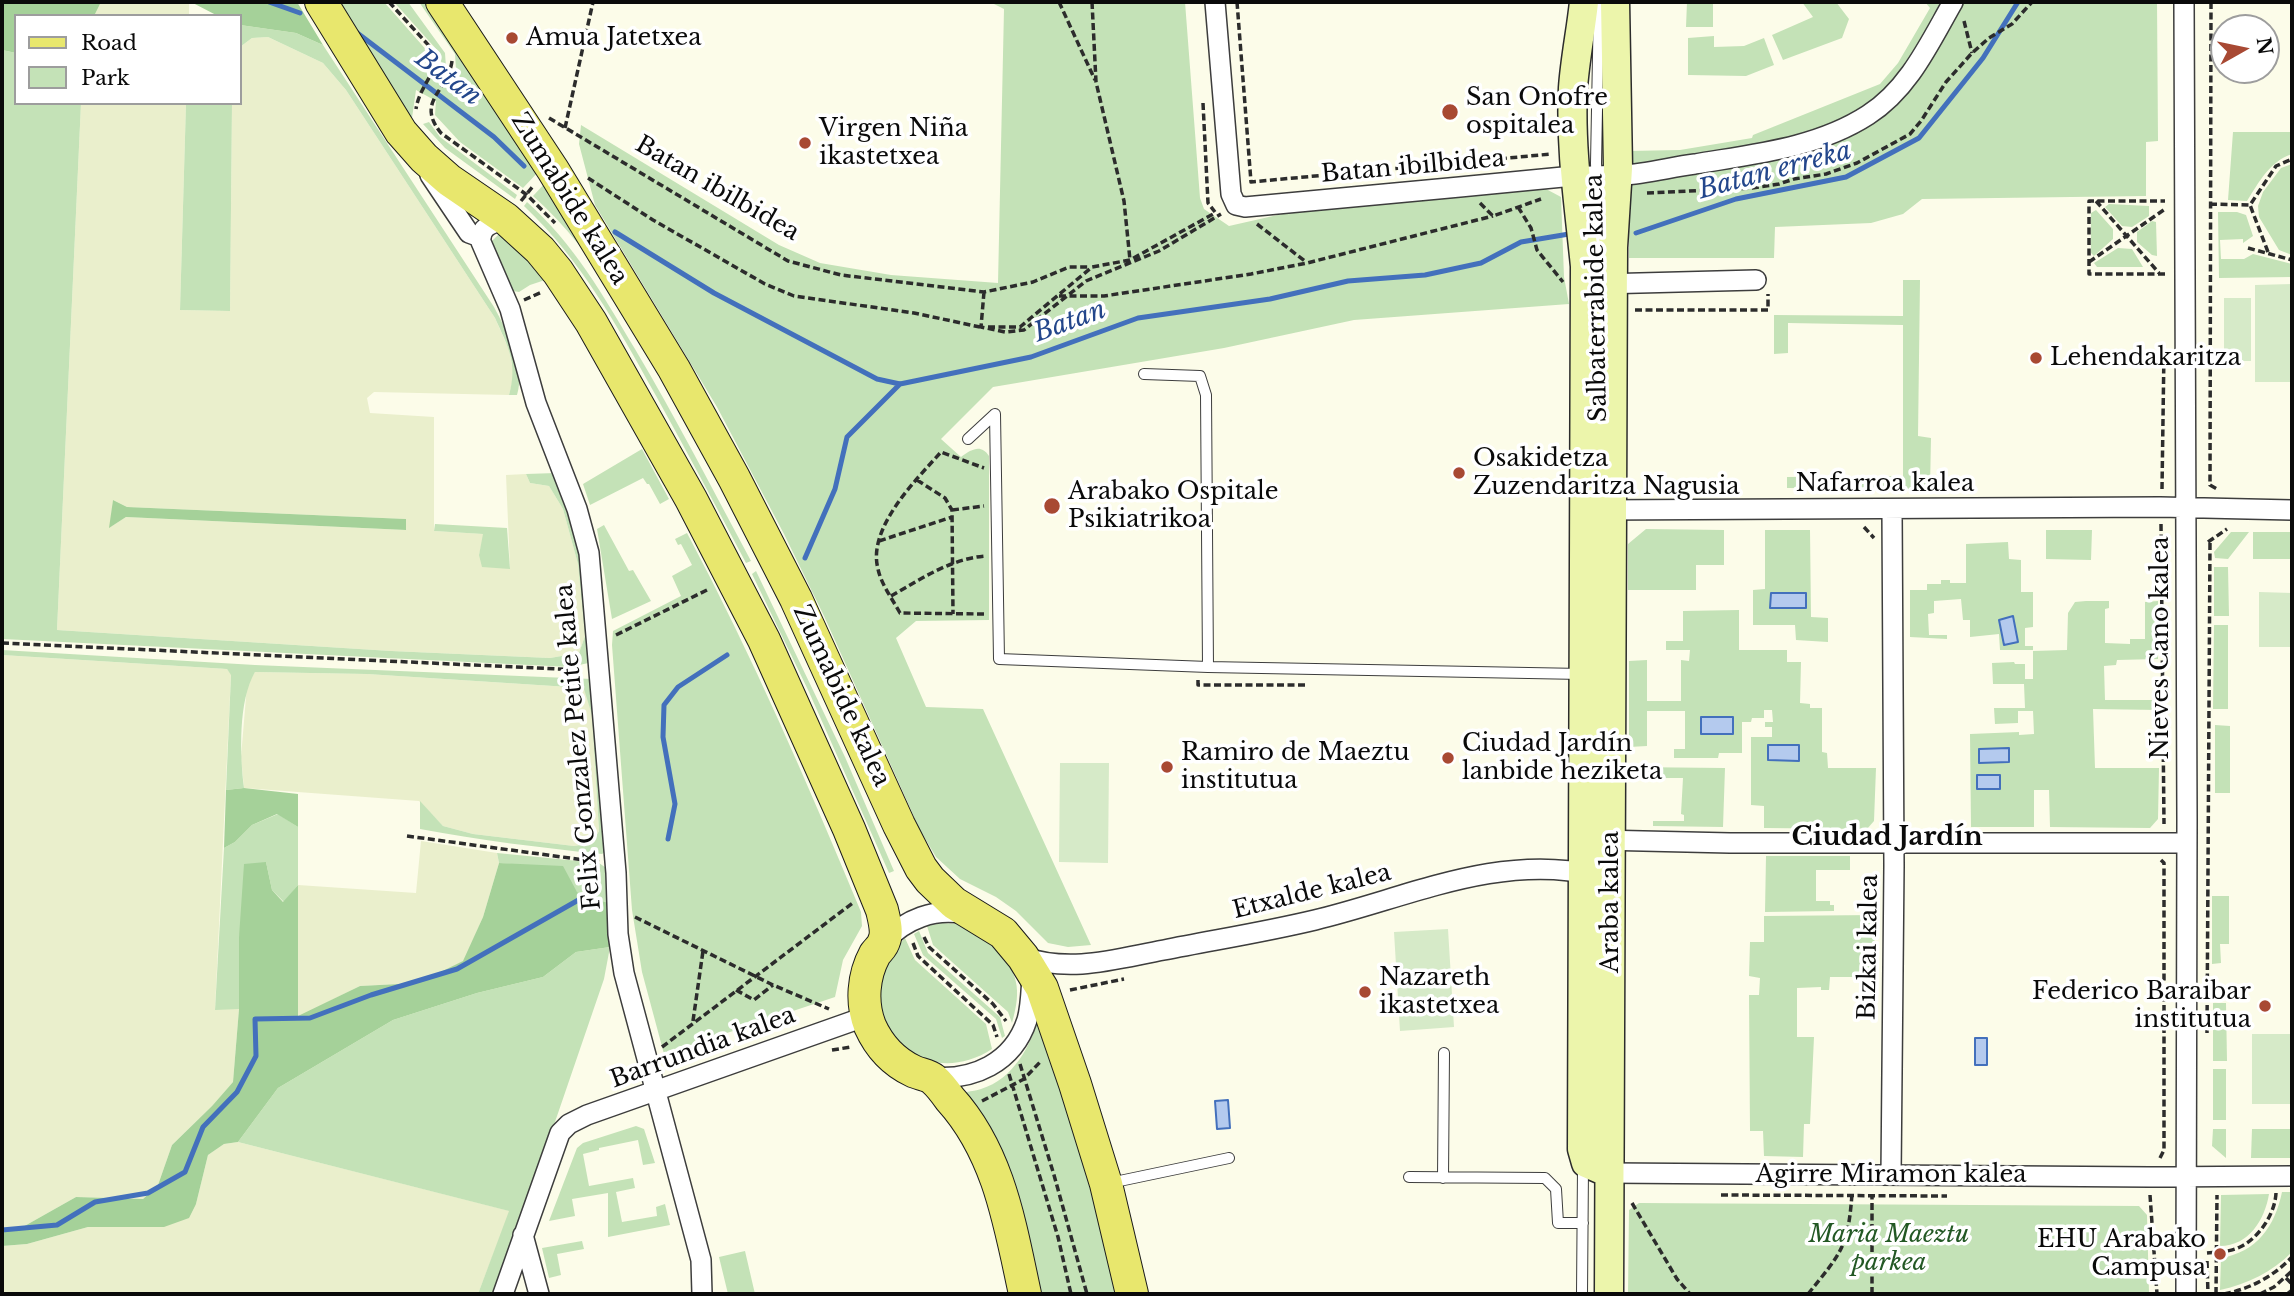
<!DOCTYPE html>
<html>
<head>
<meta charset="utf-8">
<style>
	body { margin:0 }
	#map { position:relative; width:2294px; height:1296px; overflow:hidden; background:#fcfce9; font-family:"Libre Baskerville",serif }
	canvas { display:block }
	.frame { position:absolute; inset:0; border:4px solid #0a0a0a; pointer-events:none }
	.legend { position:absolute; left:14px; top:14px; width:228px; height:91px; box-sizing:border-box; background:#fff; border:2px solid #9d9d9d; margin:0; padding:9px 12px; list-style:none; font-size:21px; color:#0a0a0a }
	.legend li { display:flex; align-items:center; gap:14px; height:35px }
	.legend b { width:35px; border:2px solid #9d9d9d }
	.north { position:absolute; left:2210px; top:14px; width:70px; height:70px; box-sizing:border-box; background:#fff; border:2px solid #9d9d9d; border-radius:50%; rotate:81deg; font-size:19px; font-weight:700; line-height:28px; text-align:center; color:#0a0a0a }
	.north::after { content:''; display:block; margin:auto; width:24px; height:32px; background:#a84933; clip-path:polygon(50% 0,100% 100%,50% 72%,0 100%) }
</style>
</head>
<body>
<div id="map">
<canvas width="2294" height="1296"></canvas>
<div class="frame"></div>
<ul class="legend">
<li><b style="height:9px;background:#e8e76d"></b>Road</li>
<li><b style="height:19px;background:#c4e2b7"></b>Park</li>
</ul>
<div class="north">N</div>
</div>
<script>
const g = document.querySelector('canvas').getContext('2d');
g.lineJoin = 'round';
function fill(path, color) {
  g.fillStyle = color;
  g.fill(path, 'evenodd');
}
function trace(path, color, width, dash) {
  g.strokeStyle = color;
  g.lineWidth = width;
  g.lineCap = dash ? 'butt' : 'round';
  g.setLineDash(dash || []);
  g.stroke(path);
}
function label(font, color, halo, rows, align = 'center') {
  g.font = font + ' "Libre Baskerville",serif';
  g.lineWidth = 7;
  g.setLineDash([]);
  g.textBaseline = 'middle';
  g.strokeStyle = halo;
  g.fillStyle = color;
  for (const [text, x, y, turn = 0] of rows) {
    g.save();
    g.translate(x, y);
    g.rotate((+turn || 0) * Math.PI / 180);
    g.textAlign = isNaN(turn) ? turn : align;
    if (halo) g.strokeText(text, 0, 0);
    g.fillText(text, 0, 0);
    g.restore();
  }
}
const farmland = new Path2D(`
	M101 2H189V16H94Z
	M268 37 323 63 346 90 495 318 509 350 514 376 509 395 374 392 367 398 370 413 434 417V531L484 534 479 555 510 568 506 475 526 474 530 483 549 486 563 509 578 564 585 636 579 653 550 658 391 651 57 630 81 103H186L180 310 230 311 232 103H240V47L252 38ZM113 500 127 507 406 519V530L126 517 110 527Z
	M2 655 227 669 231 674 215 1009H239L233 1082 212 1106 172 1145 158 1185 143 1199 76 1197 21 1228 2 1229Z
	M255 672 367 674 569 687 585 689 592 715 599 831 592 843 574 846 473 834 443 826 419 801 244 788 241 757 247 685Z
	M421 841 497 853 499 863 483 917 464 961 418 983 360 986 298 1017V885L416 893Z
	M238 1142 510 1211 478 1294H2V1246L27 1244 88 1227H124L196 1204 208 1155 224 1144Z`);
const green = new Path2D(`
	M330 2H384L429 53 427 71 436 76 442 64 437 50 394 2H408L445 53 446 67 441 79 448 84 456 69 455 54 419 2H430L540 170 523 188 460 142 435 115 436 101 416 90 412 118 404 123Z
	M990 2H1185L1200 198 1204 209 1229 226 1282 214 1546 189 1561 197 1564 277 1569 304 1354 320 1224 348 993 387 941 439 961 457C972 449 981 444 989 456V620L916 621 896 638 926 707 983 709 1091 945 1068 947 1048 943 1016 911 996 897 960 879 936 857 920 830 824 616 784 534 717 407 595 205 579 144 581 125 779 245 820 263 891 275 998 283 1004 9Z
	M1687 2H1713V27H1686Z
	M1802 2H1836L1849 19 1842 38 1783 60 1772 35 1813 17Z
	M1925 2H2157L2158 141 2146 142V196L1922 199 1903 214 1871 223 1775 227 1774 258H1629V151L1680 150 1752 138 1753 135 1880 84 1898 63 1930 8Z
	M240 25 296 33 323 45 494 307C507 331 526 368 517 395H509C518 363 508 347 495 318L346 90 323 63 268 37 252 38 240 47Z
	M1714 36V47L1744 46 1764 38 1774 65 1746 76 1688 75V38Z
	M2 50 16 53V103H81L57 630 391 651 550 658 579 653 585 636 578 564 563 509 549 486 530 483 526 474 556 473 584 558 593 662 570 667 2 639Z
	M186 103H232L230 311 180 310Z
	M429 122 440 137 517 195 515 199 445 148 423 124Z
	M2233 132H2292V154C2270 161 2259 182 2247 201L2228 200Z
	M2292 164V255L2279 250 2259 217 2258 206 2263 192 2281 168Z
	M547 181 666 377 743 520 808 649 906 864 902 868C837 712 764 561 682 413 640 336 599 255 533 196Z
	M527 202C574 244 603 295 635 349 676 418 713 490 751 561L746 563C716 506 686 450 655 394 616 324 582 261 524 206Z
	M2109 204 2149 206V216L2132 227 2122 226 2105 207Z
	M2096 210 2113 229V239L2094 256 2091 253V213Z
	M2218 212H2237L2246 215 2253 236 2243 243V239L2220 240 2221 259H2244L2253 254 2292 264V277L2219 278Z
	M2152 221 2156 222 2157 256 2152 255 2137 242V232Z
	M504 232 509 233 545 280 530 285 519 292 513 291 491 242 499 234Z
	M2118 248 2132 249 2143 267H2097L2094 263Z
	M1903 280H1920L1918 436 1931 438 1930 489 1787 488V477L1903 476V325L1788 323V353L1774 354V315L1903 316Z
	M642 449 669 499 660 504 649 484H647L643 478 590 505 583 484Z
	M435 524 507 528 510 569 482 567 479 555 483 534 434 531Z
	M604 525 629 571 633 570 651 601 612 619 597 529Z
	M1646 529 1724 530V565H1696V590H1628V544Z
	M1765 530H1810L1811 617 1828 618V642L1796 640 1795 625H1753V590L1765 589Z
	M2046 530H2092L2091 560 2046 559Z
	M2231 532H2249L2228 559 2215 558 2214 552Z
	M2253 532H2292V559H2253Z
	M687 533C752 655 808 784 861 912L862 926 843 960 835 997 664 1054 642 972 632 910 612 645 613 631 681 596 672 576 692 565 681 544 678 545 675 539Z
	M2008 542 2009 559 2021 560V592H2033V627L2025 628V646H2033V650H2000L1999 634 1970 637V620H1963L1961 599 1934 601V613L1928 614 1929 635H1947V639L1910 637V590H1927V584H1941V580H1950V583H1966V544Z
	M2214 567H2228L2229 616H2214Z
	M756 571 845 757 894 871 889 873 809 692 752 574Z
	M2086 601H2109V608L2105 609V643L2130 644V639H2145V602L2158 601V659L2117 660 2116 665 2104 666 2105 700H2158V710L2093 709 2095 768H2159L2158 819 2150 828 2050 827 2049 790H2034V827H1971L1970 734 2019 732V735L2034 734 2033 711H2018V723L1995 724 1994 708H2025L2024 684H1993L1992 663 2014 662 2015 664H2025V679H2033V651L2067 650 2068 613 2075 602Z
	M1739 610V650H1787V662H1801L1800 703 1810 704V708H1822V752L1827 753 1828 768H1876L1874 821 1867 829 1764 828V806L1751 805V737H1772V727H1765V722H1773L1772 710H1764V718H1752L1751 722H1742V753H1719L1718 758H1674V749H1685V711H1647V746L1629 747V661L1647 660V701H1681V660L1689 661 1690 650H1666V641H1683V611Z
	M2214 625H2228V709H2213Z
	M2 650 255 665 592 679 609 849 602 854C541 848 480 840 420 829V801L443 826 473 834 574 846 592 843 599 831 592 715 584 689 569 687 367 674 255 672C238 701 240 755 244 788L226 790 231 675 227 669 2 655Z
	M2215 725 2230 726V793H2215Z
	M1628 767 1725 768 1723 827 1653 826V821H1684V815L1681 814 1683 778H1628Z
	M278 814 298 827V885L284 902 272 890 266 862 239 937V1009L215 1010 224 848 235 842 252 825Z
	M497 853 599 863 609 870 611 904 577 892 524 865 499 863Z
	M1766 856H1850V870H1816V901H1830V905H1834V911L1765 912Z
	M2212 896H2229V944H2220L2221 963 2212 964Z
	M1875 915 1874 977H1830L1829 990H1821V987L1797 988V1037H1814L1810 1124H1804L1803 1157 1764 1156 1763 1131H1750L1749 995H1759L1760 978 1749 976 1750 942H1764V916Z
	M942 923C949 924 957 923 964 925 978 929 986 936 995 946 1018 973 1022 988 1012 1023L1008 1012 933 945 927 926Z
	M919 931 928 953 1000 1017 1005 1036 1002 1038 996 1019 923 955 914 934Z
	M905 938 915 960 986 1024 992 1049C913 1100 835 1002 905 938Z
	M610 947 604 979 496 1294H478L509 1211 238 1142 278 1088 393 1020 477 993 543 977 576 952Z
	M2213 1003H2226L2227 1061H2213Z
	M1040 1014 1098 1197 1121 1294H1034L953 1094C962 1092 972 1092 981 1089 1014 1079 1031 1045 1040 1014Z
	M2213 1069H2226V1120H2213Z
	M636 1126 644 1129 655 1163 643 1165 638 1140 599 1148V1150L583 1154 589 1186 633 1178 635 1188 616 1192 622 1222 657 1216 656 1207 665 1204 670 1225 608 1237V1193L572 1199 575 1216 549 1221 577 1148 583 1143Z
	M2213 1129H2226V1158L2212 1146Z
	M2252 1129H2292V1158H2251Z
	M2282 1192H2292V1252C2272 1272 2248 1284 2220 1290L2221 1258C2257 1252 2275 1226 2282 1192Z
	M2269 1194C2265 1219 2249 1246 2220 1246L2221 1195Z
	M1639 1203 2139 1206 2147 1215 2149 1293 1628 1294 1629 1210Z
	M582 1241 584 1249 557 1254 561 1275 549 1278 542 1248Z
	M745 1251 755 1294H728L719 1257Z`);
const forest = new Path2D(`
	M2 2H101L94 16H16V53L2 50Z
	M191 2H297L323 45 296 33 240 25V16H218Z
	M113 500 127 507 406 519V530L126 517 109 528Z
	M244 788 298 794V827L277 814 252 825 235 842 224 848 226 790Z
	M266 862 272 890 283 902 298 885V1016L360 986 418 983 463 961 483 917 499 863 563 866 577 892 611 904 613 931 610 947 576 952 543 977 477 993 393 1020 278 1088 238 1142 224 1144 208 1155 196 1204 189 1218 164 1227H88L27 1244 2 1246V1229L21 1228 76 1197 143 1199 158 1185 172 1145 212 1106 233 1082 239 1009V937L244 864Z`);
const pitch = new Path2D(`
	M2292 284V382H2255V285Z
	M2224 298H2251V361H2224Z
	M2259 592 2292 593V647H2259Z
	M1060 763H1109L1108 863 1059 862Z
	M1448 929 1454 1027 1400 1031 1394 932Z
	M2252 1034H2292V1104H2252Z`);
const water = new Path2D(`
	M1771 593H1806V608H1770Z
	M2013 616 2018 642 2004 645 1999 620Z
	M1701 717H1733V734H1701Z
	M1768 745H1799V761L1768 760Z
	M2009 748V762L1979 763V749Z
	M1977 775H2000V789H1977Z
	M1975 1038H1987V1065H1975Z
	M1228 1100 1230 1128 1217 1129 1215 1101Z`);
const stream = new Path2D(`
	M269 2 300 13
	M356 32 494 137 524 166
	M615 232 714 293 877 379 900 384 1031 357 1138 318 1270 299 1348 281 1425 275 1481 263 1521 242 1569 234
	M1636 233 1736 199 1846 177 1919 138 1983 58 2018 2
	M805 558 835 489 847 437 900 384
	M668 839 675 804 663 737 664 705 678 687 727 655
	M2 1230 57 1225 95 1202 148 1193 185 1172 203 1127 237 1092 256 1056 255 1019 310 1018 371 995 457 969 596 890`);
const path = new Path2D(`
	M389 2 431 48 436 57C434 77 419 88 416 109
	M1059 2 1095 80
	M1092 2 1096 82 1124 201 1130 260
	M1237 2 1251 182 1551 154
	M2211 2 2210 485 2217 489
	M1964 21 1972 53
	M452 61C448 92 415 101 441 133L527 195 555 223
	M1203 103 1208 203 1215 212
	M549 118 788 261 841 275 984 292 1033 282 1069 267H1090
	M565 128 593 2
	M588 178 653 220 765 284 794 296 914 313 980 327
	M1647 193 1752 188 1779 184 1794 179 1826 174 1857 163 1910 134 1921 121 1946 82 1972 53 1989 38 2012 24 2032 2
	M521 201 534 185
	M2096 201 2159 273
	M1480 203 1493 216 1541 199
	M2210 204 2250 205
	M1518 207 1531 228 1537 250 1563 282
	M1257 224 1306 262
	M2248 248 2292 260
	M2268 252 2250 205 2276 166 2292 159
	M2089 262 2165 209
	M2165 274H2089V201H2165
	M984 292 981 327 1005 332 1024 330 1086 281 1159 251 1221 214
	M1059 296H1104L1251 274 1307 263 1493 216
	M524 300 542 292
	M1635 310H1768V294
	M988 327H1020L1092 267 1130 260 1215 213
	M917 480 945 498 952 510 953 614
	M2162 489 2164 350
	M952 510 984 506
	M2161 524 2164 824
	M1864 527 1874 538
	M879 541 952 517
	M2208 542 2227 529
	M891 596C921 579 950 559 985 556
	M984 614 900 613C893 600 881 584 878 569 867 528 916 480 941 452L984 468
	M616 635 709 589
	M2 643 580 670
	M1198 680V685H1308
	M407 836 599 862
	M635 917 773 985 829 1009
	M924 937 929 947 993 1004 1006 1021
	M913 943 918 956 993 1025 997 1037
	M736 990 754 1000 773 985
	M1070 990 1124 979
	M693 1021 703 951
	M2207 1033 2210 542
	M662 1047 854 902
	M832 1050 851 1047
	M1020 1064 1054 1175 1087 1294
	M1009 1074 1058 1237 1071 1294
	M982 1101 1024 1079 1041 1061
	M2160 1158 2164 1150V863L2161 860
	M1721 1195 1947 1196
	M2150 1195 2157 1294
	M1632 1203 1677 1279 1690 1294
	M2207 1253C2218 1252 2230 1252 2240 1247 2259 1238 2275 1214 2276 1193
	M2207 1261 2208 1294
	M2286 1278 2292 1284
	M1808 1294C1841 1253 1848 1248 1852 1194
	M1872 1294V1196
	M2216 1294 2217 1195
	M2224 1294C2250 1289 2274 1276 2292 1257
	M2260 1294 2274 1287 2292 1271
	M2287 1294 2292 1290`);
const lane = new Path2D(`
	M1599 2 1596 163 1599 260
	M1144 374 1200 376 1206 395 1208 667
	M968 439 995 414 999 659 1208 667 1582 674
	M1409 1177 1545 1178 1556 1189 1558 1223H1583
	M1443 1178 1444 1053
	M1110 1183 1229 1158
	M1582 1294 1583 1167`);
const street = new Path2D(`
	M1215 2 1231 194 1236 205 1245 207C1351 198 1457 187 1563 177 1583 176 1602 176 1622 175 1646 174 1671 167 1695 164 1754 154 1817 148 1868 115 1909 89 1930 42 1953 2
	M2184 2 2187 820 2186 1294
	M430 175 469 233 480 237
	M506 219C493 223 479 226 481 242L510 309 536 403 577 509 589 553 616 873 618 934 624 973 701 1260 702 1294
	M1601 284 1756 280
	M1600 510 2160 507 2292 510
	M1600 840 1730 843H2187
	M885 941C906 919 934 908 965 914
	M1023 957C1072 973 1115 959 1164 950 1214 940 1265 932 1315 920 1407 898 1498 853 1594 875
	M931 1077C973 1081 1013 1063 1027 1020 1031 1006 1031 990 1032 976
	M1609 1173 2150 1177 2292 1176
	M1891 1175 1894 866 1892 509
	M523 1235 539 1294
	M503 1294 560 1133 569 1124 587 1115 867 1016`);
const secondary = new Path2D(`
	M1584 2C1581 31 1575 59 1573 88 1570 148 1579 206 1585 266L1582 1149 1586 1163 1609 1173
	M1609 1294 1613 247 1618 168 1615 2`);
const primary = new Path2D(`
	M321 2 401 132 424 158 449 180 506 219 540 250 558 272 591 322 691 499 764 640 849 829 882 910C884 919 888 932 884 941 883 946 878 950 875 954 863 976 861 1003 870 1026 879 1046 894 1062 913 1071 919 1074 928 1075 933 1079 939 1084 945 1092 950 1099 999 1153 1010 1225 1025 1294
	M442 2 553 170 674 369 734 478 796 599 899 825 921 868 930 880 954 903 1003 933 1023 957 1042 988 1075 1084 1106 1184 1132 1294`);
const markers = [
	[512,38,7,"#a84933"],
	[1450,112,9,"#a84933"],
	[805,143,7,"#a84933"],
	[2036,358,7,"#a84933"],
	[1459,473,7,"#a84933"],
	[1052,506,9,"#a84933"],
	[1448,758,7,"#a84933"],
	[1167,767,7,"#a84933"],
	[1365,992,7,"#a84933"],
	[2265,1006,7,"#a84933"],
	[2220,1254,7,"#a84933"]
];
const poiNames = [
	["Amua Jatetxea",526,38],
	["San Onofre",1466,98],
	["ospitalea",1466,126],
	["Virgen Niña",819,129],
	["ikastetxea",819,157],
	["Lehendakaritza",2050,358],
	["Osakidetza",1473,459],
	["Zuzendaritza Nagusia",1473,487],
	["Arabako Ospitale",1068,492],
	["Psikiatrikoa",1068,520],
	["Ciudad Jardín",1462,744],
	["lanbide heziketa",1462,772],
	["Ramiro de Maeztu",1181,753],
	["institutua",1181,781],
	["Nazareth",1379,978],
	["ikastetxea",1379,1006],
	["Federico Baraibar",2251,992,"right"],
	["institutua",2251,1020,"right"],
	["EHU Arabako",2206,1240,"right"],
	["Campusa",2206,1268,"right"]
];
const streetNames = [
	["Batan ibilbidea",1413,167,-5],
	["Batan ibilbidea",717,189,30],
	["Zumabide kalea",569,199,58],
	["Salbaterrabide kalea",1597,298,-91],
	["Nafarroa kalea",1885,484],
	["Nieves Cano kalea",2161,648,-90],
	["Zumabide kalea",841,696,65],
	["Felix Gonzalez Petite kalea",579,747,-95],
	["Etxalde kalea",1312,892,-14],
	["Araba kalea",1611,902,-90],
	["Bizkai kalea",1869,947,-89],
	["Barrundia kalea",703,1048,-20],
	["Agirre Miramon kalea",1891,1175]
];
const parkNames = [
	["Maria Maeztu",1889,1235],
	["parkea",1889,1263]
];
const waterNames = [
	["Batan",448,78,37],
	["Batan erreka",1775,171,-15],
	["Batan",1070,322,-20]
];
const neighbourhoodNames = [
	["Ciudad Jardín",1887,838]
];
fill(farmland, '#eaefcc');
fill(green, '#c4e2b7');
fill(forest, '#a5d199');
fill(pitch, '#d6eac8');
fill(water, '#b4caee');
trace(water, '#4370bc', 2);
trace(stream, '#4370bc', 5);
trace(lane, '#3d3d3d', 12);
trace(street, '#3d3d3d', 22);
trace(secondary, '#2c2c2c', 31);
trace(primary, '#1b1b1b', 34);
trace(path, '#2c2c2c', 3.5, [7, 3.5]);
trace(lane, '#fff', 10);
trace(street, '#fff', 19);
trace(secondary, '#ecf5ab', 28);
trace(primary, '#e8e76d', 32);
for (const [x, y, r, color] of markers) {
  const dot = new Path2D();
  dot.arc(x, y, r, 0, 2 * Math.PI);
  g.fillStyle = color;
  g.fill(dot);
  trace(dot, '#fff', 2.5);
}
label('24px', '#0a0a0a', '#fff', poiNames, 'left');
label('24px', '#0a0a0a', '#fff', streetNames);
label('italic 24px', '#235824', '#fff', parkNames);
label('italic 26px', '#23468b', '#fff', waterNames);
label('bold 26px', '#0a0a0a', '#fff', neighbourhoodNames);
</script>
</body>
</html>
